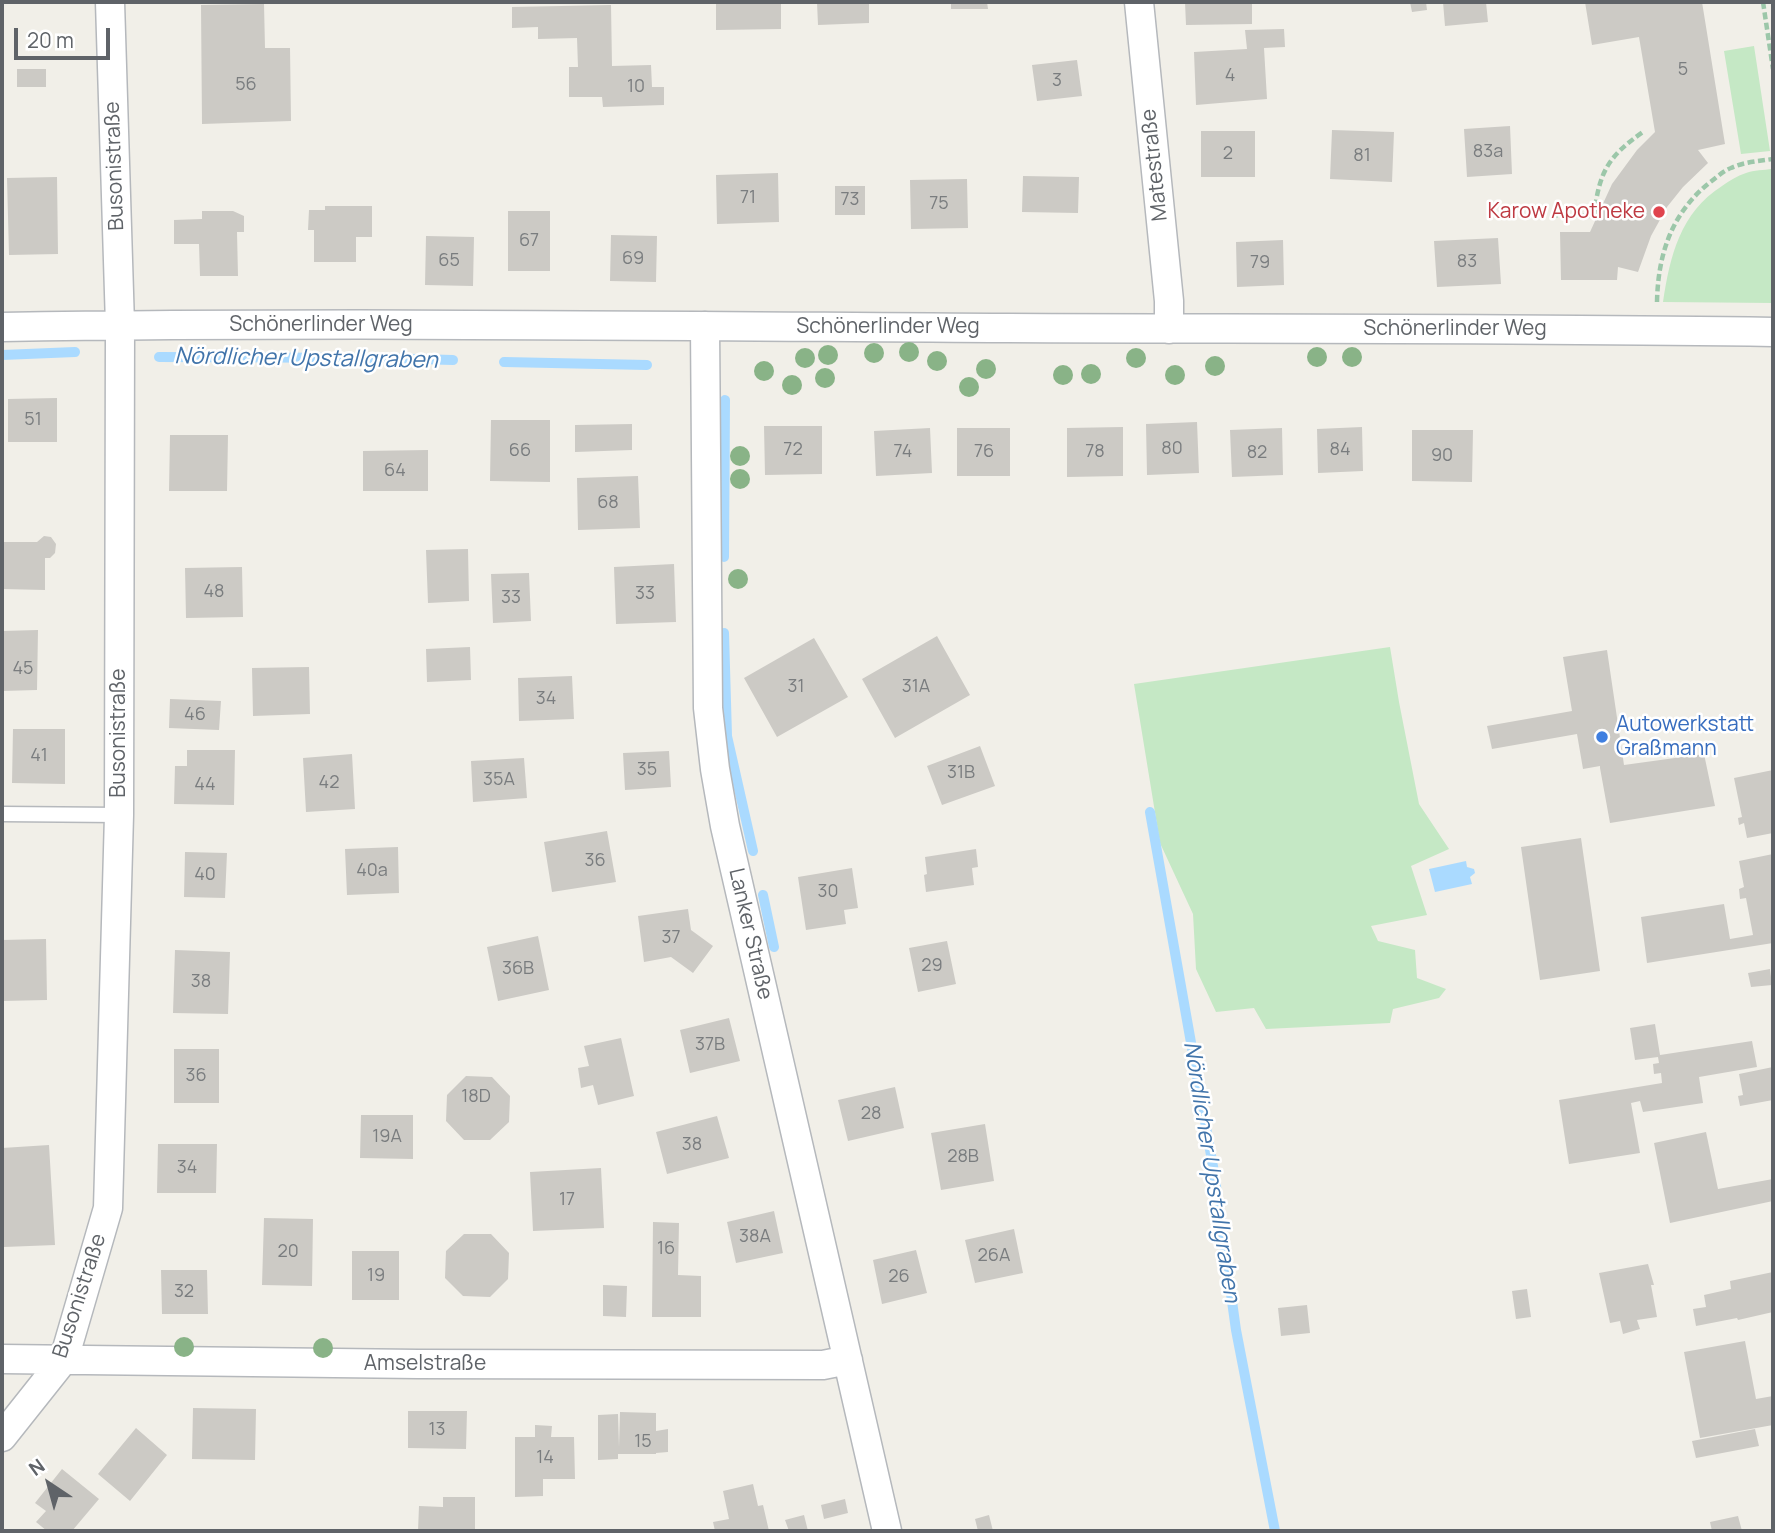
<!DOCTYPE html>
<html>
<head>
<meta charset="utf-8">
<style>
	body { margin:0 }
	#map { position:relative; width:1775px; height:1533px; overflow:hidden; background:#f1efe8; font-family:Manrope,sans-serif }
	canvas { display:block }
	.frame { position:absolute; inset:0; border:4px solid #5f6368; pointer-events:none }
	.north { position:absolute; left:14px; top:1449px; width:70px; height:70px; -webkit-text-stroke:5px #fff; paint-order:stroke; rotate:324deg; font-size:19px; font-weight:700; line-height:28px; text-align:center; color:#5f6368 }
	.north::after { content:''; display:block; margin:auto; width:24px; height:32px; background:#5f6368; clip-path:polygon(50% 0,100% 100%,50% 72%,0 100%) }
	.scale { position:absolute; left:14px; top:28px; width:96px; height:32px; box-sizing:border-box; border:4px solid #5f6368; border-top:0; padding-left:9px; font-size:21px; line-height:24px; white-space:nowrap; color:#5f6368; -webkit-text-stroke:5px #fff; paint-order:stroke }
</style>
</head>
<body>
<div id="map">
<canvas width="1775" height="1533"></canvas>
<div class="frame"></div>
<div class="north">N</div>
<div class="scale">20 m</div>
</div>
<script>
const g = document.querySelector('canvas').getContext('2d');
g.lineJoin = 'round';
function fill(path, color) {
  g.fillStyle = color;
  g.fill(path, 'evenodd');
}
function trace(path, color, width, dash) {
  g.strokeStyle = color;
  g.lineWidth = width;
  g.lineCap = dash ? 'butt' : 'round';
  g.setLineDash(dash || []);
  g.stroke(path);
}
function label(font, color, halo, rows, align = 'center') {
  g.font = font + ' Manrope,sans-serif';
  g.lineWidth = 5;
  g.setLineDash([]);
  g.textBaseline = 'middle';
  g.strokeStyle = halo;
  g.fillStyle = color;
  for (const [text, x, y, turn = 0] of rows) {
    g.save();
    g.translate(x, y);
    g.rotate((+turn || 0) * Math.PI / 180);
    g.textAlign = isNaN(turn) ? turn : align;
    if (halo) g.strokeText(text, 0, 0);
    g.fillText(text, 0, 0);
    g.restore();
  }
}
const green = new Path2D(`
	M1754 46 1770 151 1741 154 1724 51Z
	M1772 169 1773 303 1663 302C1670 256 1680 213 1722 186 1729 181 1737 176 1746 173 1754 170 1764 170 1772 169Z
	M1390 647 1399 702 1419 804 1449 849 1411 866 1427 915 1371 926 1378 941 1415 950 1417 978 1446 989 1439 998 1393 1009 1390 1023 1266 1029 1254 1008 1216 1012 1196 969 1193 914 1160 843 1134 684Z`);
const water = new Path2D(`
	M1466 861 1467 867 1474 869 1475 873 1470 877 1472 884 1435 892 1429 869Z`);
const stream = new Path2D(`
	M2 355 75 352
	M159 357 379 358 453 360
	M504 362 647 365
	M724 557 725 400
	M724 633 727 736 753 851
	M1150 812 1214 1172 1236 1330 1275 1531
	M763 895 774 947`);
const building = new Path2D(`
	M716 2H781V29L716 30Z
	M817 2H869V23L818 25Z
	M951 2H987L988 9H951Z
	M1185 2H1252V24L1186 25Z
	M1410 2H1426L1427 10 1412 12Z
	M1443 2H1486L1488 22 1445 26Z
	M1585 2H1702L1725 144 1698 150 1708 163 1683 187 1667 207 1651 236 1638 272 1618 267 1617 280H1561L1560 232H1590L1612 184 1637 150 1655 132 1639 37 1592 45Z
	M264 4 265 48H290L291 121 202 124 201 5Z
	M611 5 612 66 651 65 652 87H664V105L603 107 602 97H569V67H578L577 38 538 39V27L512 28V7Z
	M1284 29 1285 47 1264 48 1267 99 1196 105 1194 52 1247 49 1245 30Z
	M1077 60 1082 96 1037 101 1032 65Z
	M17 69H46V87H17Z
	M1510 126 1512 174 1467 177 1464 129Z
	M1332 130 1394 132 1392 182 1330 179Z
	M1201 131H1255V177H1201Z
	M778 173 779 222 717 224 716 175Z
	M1023 176 1079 177 1078 213 1022 212Z
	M57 177 58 254 9 255 7 178Z
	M967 179 968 228 911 229 910 180Z
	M835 186H865V215H835Z
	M325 206H372V237H356V262H314V230H308L309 210H325Z
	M202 211H233L244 216V232H237L238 276H200L199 244H174V220L202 219Z
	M508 211H550V271H508Z
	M611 235 657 236 656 282 610 281Z
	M426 236 474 237 473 286 425 285Z
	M1498 238 1501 284 1437 287 1434 241Z
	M1283 240 1284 285 1237 287 1236 242Z
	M57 398V442H8V399Z
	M491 420H550V482L490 481Z
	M1197 422 1199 473 1147 475 1146 424Z
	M632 424V450L575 452V425Z
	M764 426H822V474L765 475Z
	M1123 427V476L1067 477V428Z
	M1362 427 1363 471 1318 473 1317 429Z
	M930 428 932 473 876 476 874 431Z
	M957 428H1010V476H957Z
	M1282 428 1283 475 1232 477 1230 430Z
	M1412 430H1473L1472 482 1412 481Z
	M170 435H228L227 491H169Z
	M428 450V491H363V451Z
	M638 476 640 528 578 530 577 478Z
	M44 536 51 537 56 544 55 553 50 558H45V590L2 589V542H37Z
	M468 549 469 601 428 603 426 550Z
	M674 564 676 622 616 624 614 567Z
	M242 567 243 617 186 618 185 568Z
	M529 573 531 621 493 623 491 574Z
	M38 630 37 690 2 691V631Z
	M937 636 970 695 895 738 862 679Z
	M814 638 848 697 777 737 744 678Z
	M470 647 471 680 427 682 426 649Z
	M1607 650 1624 765 1704 754 1715 806 1610 823 1600 768V766L1583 769 1577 734 1492 749 1487 726 1572 711 1563 657Z
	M309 667 310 714 253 716 252 668Z
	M572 676 574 719 519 721 518 678Z
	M170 699 221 701 219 730 169 728Z
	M13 729H65V784L12 783Z
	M980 746 995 786 942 805 927 766Z
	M187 750H235L234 805 174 804 175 766H187Z
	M669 751 671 787 625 790 623 753Z
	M352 754 355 809 306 812 303 758Z
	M524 758 527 798 473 802 471 761Z
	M1773 770V833L1747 838 1744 823 1739 825 1738 818 1742 817 1734 778Z
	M607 831 616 882 552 892 544 842Z
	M1581 838 1600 971 1540 980 1521 847Z
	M398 847 399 893 347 895 345 849Z
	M976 849 978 867 972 868 974 885 926 892 924 875 927 874 925 857Z
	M185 852 227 853 225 898 184 897Z
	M1773 854V943L1647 963 1641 917 1724 904 1730 939 1753 935 1746 898 1740 899 1739 889 1744 887 1739 861Z
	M852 868 858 908 844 910 846 924 806 930 798 877Z
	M688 909 691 930 713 946 693 973 671 957 644 962 638 916Z
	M538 936 549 990 498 1001 487 947Z
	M46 939 47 1000 2 1001V940Z
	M947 941 956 984 918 992 909 948Z
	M175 950 230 952 228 1014 173 1013Z
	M1770 969 1772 985 1751 987 1748 973Z
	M729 1018 740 1061 690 1073 680 1030Z
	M1655 1024 1660 1055 1752 1041 1757 1067 1699 1077 1703 1103 1643 1112 1640 1101 1631 1103 1640 1153 1569 1164 1559 1100 1662 1083 1661 1073 1654 1074 1653 1064 1659 1063 1658 1057 1635 1060 1630 1028Z
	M621 1038 634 1096 598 1105 593 1085 581 1088 578 1068 589 1066 584 1046Z
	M174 1049H219V1103H174Z
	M1773 1067V1100L1740 1106 1738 1096 1743 1095 1739 1074Z
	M466 1076 492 1077 510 1096 509 1122 490 1140H464L446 1121 447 1095Z
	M895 1087 904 1128 848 1141 838 1100Z
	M361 1115H413V1159L360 1158Z
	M717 1116 729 1158 667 1174 656 1132Z
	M985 1124 994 1181 941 1190 931 1133Z
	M1706 1132 1718 1189 1773 1179V1201L1670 1223 1654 1143Z
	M158 1144H217L216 1193H157Z
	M49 1145 55 1245 4 1247 2 1207V1148Z
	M601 1168 604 1228 533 1231 530 1172Z
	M774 1211 783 1253 736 1263 727 1222Z
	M264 1218 313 1219 312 1286 262 1285Z
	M653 1222 679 1223 678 1275 701 1276V1317H652Z
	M1014 1229 1023 1273 975 1283 965 1240Z
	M464 1234H491L509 1253 508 1279 490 1297 463 1296 445 1278 446 1251Z
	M916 1250 927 1293 882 1304 873 1260Z
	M352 1251H399V1300H352Z
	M1648 1264 1654 1285H1651L1657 1317 1637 1320 1640 1329 1623 1334 1620 1321 1610 1323 1599 1273Z
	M161 1270H207L208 1314H162Z
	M1773 1272V1312L1738 1320 1737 1318 1696 1326 1693 1309 1706 1307 1704 1295 1731 1289 1730 1281Z
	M603 1285 627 1286 626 1317 603 1316Z
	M1527 1289 1531 1317 1516 1319 1512 1291Z
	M1307 1305 1310 1333 1281 1336 1278 1308Z
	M1745 1341 1756 1399 1773 1396V1425L1700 1438 1684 1352Z
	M193 1408 256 1409 255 1460 192 1459Z
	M408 1411H467L466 1449 408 1448Z
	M620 1412 656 1413V1431L668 1429V1452L656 1453V1454H618V1459L598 1460V1415L618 1414 619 1447Z
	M535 1425 552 1426 551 1437H574L575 1479H543V1496L515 1497V1437H535Z
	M136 1428 167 1455 130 1501 98 1474Z
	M1755 1429 1759 1446 1696 1458 1692 1441Z
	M62 1469 99 1499 72 1531H47L36 1522 46 1511 35 1503Z
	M753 1484 758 1506 763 1505 769 1531H715L713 1522 729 1519 723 1491Z
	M443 1497H475V1531H418L419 1506 443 1507Z
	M845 1499 848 1513 824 1519 821 1505Z
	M804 1515 808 1531H789L785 1520Z
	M989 1515 993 1531H978L975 1519Z
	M1738 1516 1742 1531H1712L1710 1522Z`);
const path = new Path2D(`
	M1763 2 1773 69
	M1551 215 1594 216C1599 173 1607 157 1643 132
	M1657 302C1658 255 1671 214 1709 183 1716 178 1723 171 1731 168 1744 162 1759 161 1773 159`);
const service = new Path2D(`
	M2 814 119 815`);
const minor = new Path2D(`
	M1139 2 1169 301V329
	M705 326 708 708 715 769 725 826 887 1531
	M2 327C337 322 672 326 1008 328 1263 329 1518 328 1773 332
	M2 1359 418 1364 823 1365 848 1360
	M2 1437 64 1359 108 1208 119 815 120 325 110 2`);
const trees = [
	[909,352],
	[874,353],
	[828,355],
	[1317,357],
	[1352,357],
	[805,358],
	[1136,358],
	[937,361],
	[1215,366],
	[986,369],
	[764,371],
	[1091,374],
	[1063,375],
	[1175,375],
	[825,378],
	[792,385],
	[969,387],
	[740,456],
	[740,479],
	[738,579],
	[184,1347],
	[323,1348]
];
const markers = [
	[1659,212,7,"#e0444e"],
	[1602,737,7,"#3f7fe0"]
];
const numberNames = [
	["5",1683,70],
	["4",1230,76],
	["3",1057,81],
	["56",246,85],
	["10",636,87],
	["83a",1488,152],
	["2",1228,154],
	["81",1362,156],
	["71",748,198],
	["73",850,200],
	["75",939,204],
	["67",529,241],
	["69",633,259],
	["65",449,261],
	["83",1467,262],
	["79",1260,263],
	["51",33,420],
	["80",1172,449],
	["72",793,450],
	["84",1340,450],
	["66",520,451],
	["74",903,452],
	["76",984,452],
	["78",1095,452],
	["82",1257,453],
	["90",1442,456],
	["64",395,471],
	["68",608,503],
	["48",214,592],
	["33",645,594],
	["33",511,598],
	["45",23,669],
	["31",796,687],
	["31A",916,687],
	["34",546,699],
	["46",195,715],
	["41",39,756],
	["35",647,770],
	["31B",961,773],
	["35A",499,780],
	["42",329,783],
	["44",205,785],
	["36",595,861],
	["40a",372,871],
	["40",205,875],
	["30",828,892],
	["37",671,938],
	["29",932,966],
	["36B",518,969],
	["38",201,982],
	["37B",710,1045],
	["36",196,1076],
	["18D",476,1097],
	["28",871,1114],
	["19A",387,1137],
	["38",692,1145],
	["28B",963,1157],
	["34",187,1168],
	["17",567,1200],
	["38A",755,1237],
	["16",666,1249],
	["20",288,1252],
	["26A",994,1256],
	["19",376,1276],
	["26",899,1277],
	["32",184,1292],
	["13",437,1430],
	["15",643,1442],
	["14",545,1458]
];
const streetNames = [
	["Matestraße",1155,165,-96],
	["Busonistraße",115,166,-92],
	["Schönerlinder Weg",321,325],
	["Schönerlinder Weg",888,327],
	["Schönerlinder Weg",1455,329],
	["Busonistraße",119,733,-90],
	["Lanker Straße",750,934,77],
	["Busonistraße",80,1296,-72],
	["Amselstraße",425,1364]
];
const healthNames = [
	["Karow Apotheke",1645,212]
];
const shopNames = [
	["Autowerkstatt",1616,725],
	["Graßmann",1616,749]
];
const waterNames = [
	["Nördlicher Upstallgraben",306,359,1],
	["Nördlicher Upstallgraben",1211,1172,81]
];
fill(green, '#c5e8c5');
fill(water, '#aadaff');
trace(stream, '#aadaff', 10);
fill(building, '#cccac5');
trace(service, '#b5b8bc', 17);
trace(minor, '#b5b8bc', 31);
trace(path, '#9cc7a9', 4.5, [7, 3.5]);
trace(service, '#fff', 14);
trace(minor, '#fff', 28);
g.fillStyle = '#89b387';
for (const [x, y] of trees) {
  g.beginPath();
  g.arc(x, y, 10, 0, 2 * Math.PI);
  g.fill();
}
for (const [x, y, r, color] of markers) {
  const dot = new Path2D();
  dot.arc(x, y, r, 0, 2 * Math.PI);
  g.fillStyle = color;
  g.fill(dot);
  trace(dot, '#fff', 2.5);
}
label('18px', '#7a7d7f', null, numberNames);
label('21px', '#5f6368', '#fff', streetNames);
label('21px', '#be3a42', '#fff', healthNames, 'right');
label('21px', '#366cbe', '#fff', shopNames, 'left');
label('italic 23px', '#4174aa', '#fff', waterNames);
</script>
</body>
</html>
